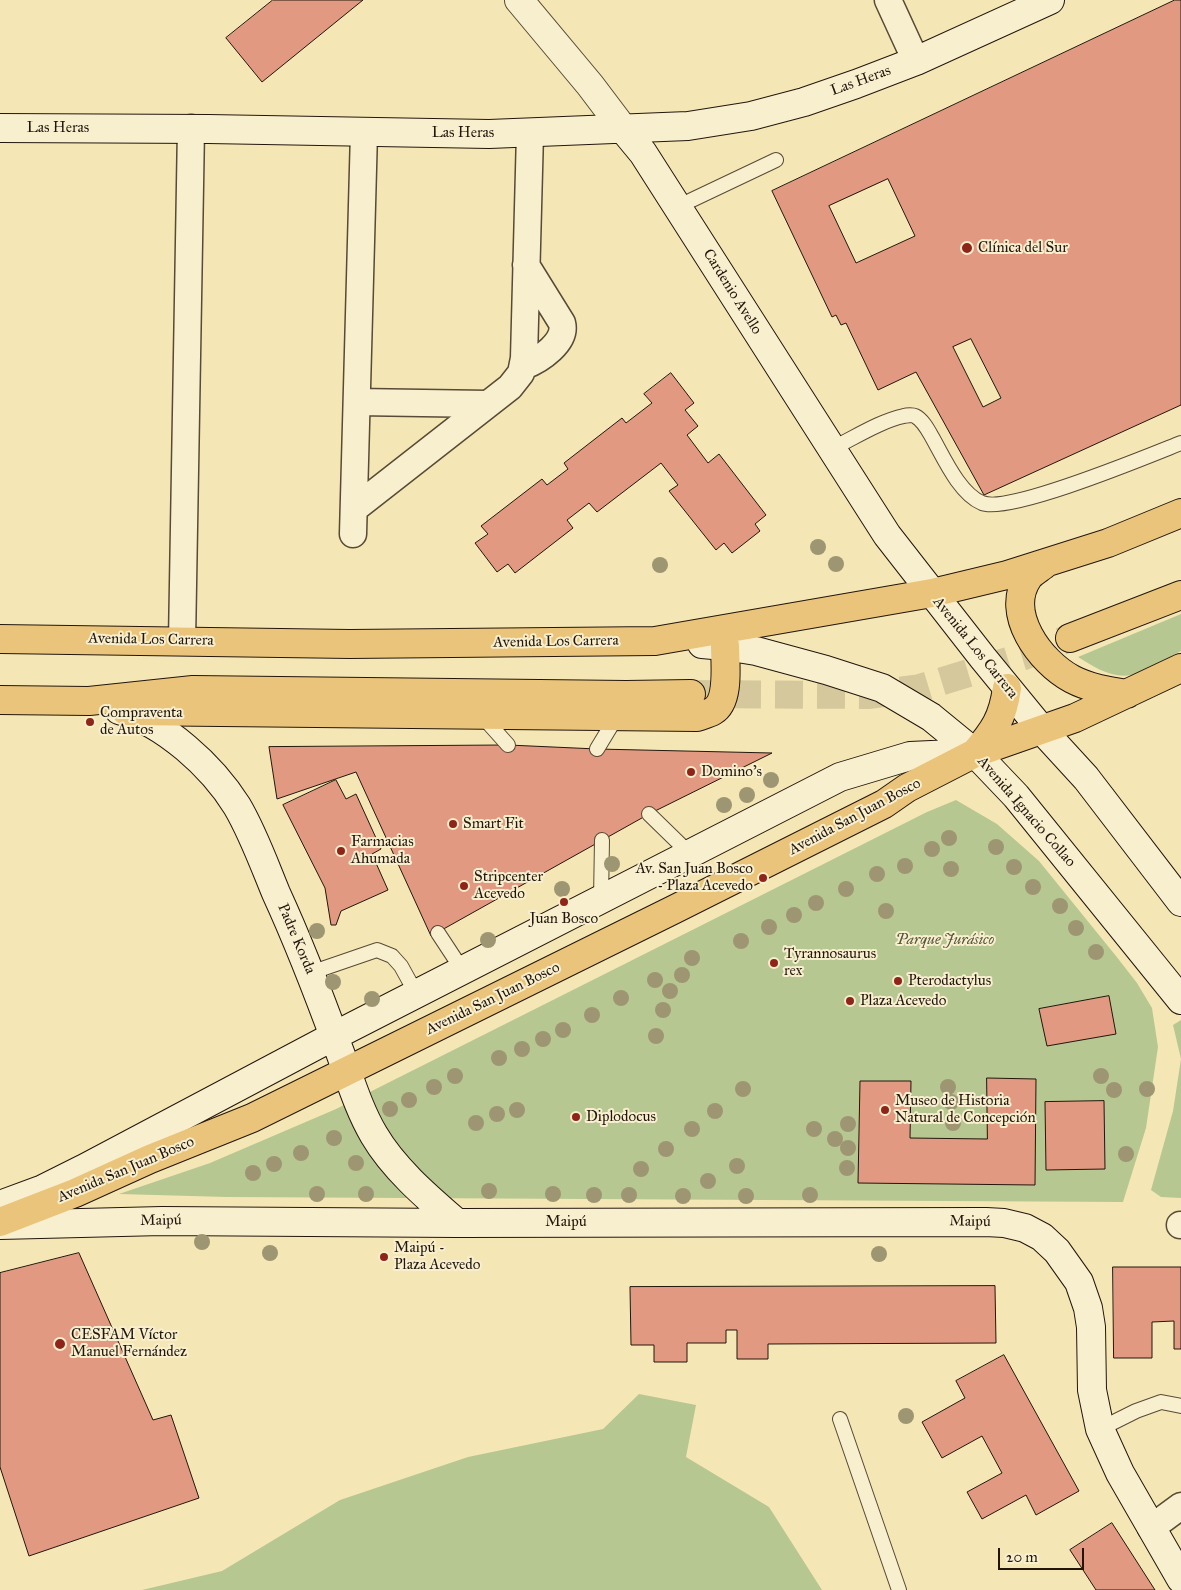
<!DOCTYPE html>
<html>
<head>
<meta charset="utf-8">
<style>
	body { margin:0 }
	#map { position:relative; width:1181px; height:1590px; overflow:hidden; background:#f5e7b5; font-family:"IM FELL Great Primer",serif }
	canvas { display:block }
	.scale { position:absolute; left:998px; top:1548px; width:86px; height:22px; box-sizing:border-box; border:2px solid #22160c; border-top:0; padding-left:6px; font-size:15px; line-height:18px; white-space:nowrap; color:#22160c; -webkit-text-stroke:4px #f8efcf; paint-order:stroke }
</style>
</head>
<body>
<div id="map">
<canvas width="1181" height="1590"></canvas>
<div class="scale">20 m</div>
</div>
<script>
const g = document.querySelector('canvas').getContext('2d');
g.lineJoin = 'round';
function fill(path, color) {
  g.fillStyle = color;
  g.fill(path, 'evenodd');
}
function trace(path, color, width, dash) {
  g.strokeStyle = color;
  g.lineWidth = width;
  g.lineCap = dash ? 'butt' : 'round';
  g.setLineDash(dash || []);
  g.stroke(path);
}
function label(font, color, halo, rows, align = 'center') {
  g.font = font + ' "IM FELL Great Primer",serif';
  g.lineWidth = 4;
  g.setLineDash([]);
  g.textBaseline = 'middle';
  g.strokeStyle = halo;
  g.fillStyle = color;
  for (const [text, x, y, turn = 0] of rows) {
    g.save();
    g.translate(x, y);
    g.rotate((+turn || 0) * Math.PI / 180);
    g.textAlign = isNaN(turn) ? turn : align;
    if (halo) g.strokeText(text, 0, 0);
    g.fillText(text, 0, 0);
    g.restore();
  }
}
const green = new Path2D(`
	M1181 614V651C1171 656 1142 674 1132 675 1112 679 1094 667 1078 657Z
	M956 800 997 824 1039 861 1116 956 1137 983 1152 1008 1158 1047 1146 1128 1123 1202 226 1197 119 1194 210 1163 336 1109 927 812Z
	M1181 1020V1198L1161 1197 1151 1190 1173 1111 1181 1059 1173 1025Z
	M639 1394 696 1405 686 1457 769 1507 822 1590H142L222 1571 340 1500 468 1457 603 1429Z`);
const building = new Path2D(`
	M273 0H363L262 82 226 38Z
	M1175 0H1181V405L984 495 916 372 878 390 846 323 841 325 836 315 832 317 772 191ZM888 179 915 236 856 263 829 206ZM971 339 1001 398 983 407 953 347Z
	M671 373 694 403 685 410 698 426 687 435 708 463 719 454 766 515 755 524 760 531 732 553 724 543 716 550 669 491 678 485 661 463 597 512 589 503 567 520 573 528 515 573 508 564 497 572 475 543 488 534 481 526 542 479 547 485 568 469 564 463 622 418 626 423 652 403 644 394Z
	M508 745 597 749 772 753 649 814 431 936 356 772 277 799 269 747Z
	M336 780 346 799 356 794 381 849 372 854 388 890 341 911 336 925H331L325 888 283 805Z
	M1109 996 1116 1034 1047 1046 1039 1009Z
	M987 1078 1036 1079 1035 1185 858 1183 860 1081H911L910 1138 987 1139Z
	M1104 1101 1105 1169 1046 1170 1045 1102Z
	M79 1253 153 1420 171 1415 199 1498 29 1556 0 1467V1273Z
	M1113 1267H1181V1349H1174V1321L1152 1322V1358H1114Z
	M995 1286 996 1343 768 1344V1359H737V1330H726V1343H687V1362H654V1345H631L630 1287Z
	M1004 1355 1079 1491 1036 1515 1026 1495 982 1519 967 1492 1002 1473 982 1436 942 1458 922 1422 965 1398 956 1381Z
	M1112 1523 1155 1590H1096L1070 1550Z`);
const primaryTunnel = new Path2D(`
	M691 694 870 695 920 688 1024 656 1070 638`);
const service = new Path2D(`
	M677 207 776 160
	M831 449C854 438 880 421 904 416 907 415 913 415 915 416 923 420 928 430 932 437 944 458 959 493 982 503 1009 514 1148 456 1181 443
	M482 716 508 745
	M597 749 617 716
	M649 814 689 853
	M601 899 602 840
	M438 933 463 971
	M310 973 377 950 392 956 401 966 417 995
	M840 1419 899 1590
	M1100 1429 1136 1411 1161 1402 1181 1406`);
const minor = new Path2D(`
	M888 0 916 61
	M524 366C540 360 567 342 562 323L526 265
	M357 402 488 404
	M354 509 510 387 521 373 524 358 530 133
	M353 534 364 132
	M182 641 191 128
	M1180 1225H1181
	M1151 1528 1181 1506`);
const tertiary = new Path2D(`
	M519 0 590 85 624 130`);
const secondary = new Path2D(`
	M0 128 208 129 489 134 688 126 751 116 804 102 856 84 916 61 1050 0
	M624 130 643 153 887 535 983 658 1042 730 1086 778 1181 902
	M702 644 725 646 756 651 826 670 882 688 931 717 975 753 1016 796 1181 1000
	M119 710C165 723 212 766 237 806 253 833 264 864 276 893 299 943 319 995 338 1047 349 1076 358 1108 374 1135 394 1169 427 1197 457 1223
	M0 1205 43 1189 83 1169 334 1036 840 777 910 756 975 753
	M0 1225 162 1221 457 1223 986 1222 1004 1223 1025 1228 1042 1237 1057 1251 1079 1282 1088 1308 1091 1327 1092 1390 1100 1429 1120 1473 1181 1579`);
const primary = new Path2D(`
	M1046 563C1041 568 1032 572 1028 578 1004 613 1040 662 1072 679 1089 688 1108 691 1127 694
	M1070 638 1181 595
	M0 639 350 644 655 641 932 593 1007 575 1108 543 1181 513
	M0 700 89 701 193 690 626 695 691 694
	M126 711 697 717C702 715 708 714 713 711 730 701 725 663 725 646
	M975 753C994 731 1003 718 1007 688
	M0 1222 75 1193 150 1159 252 1118 675 909 884 804 907 788 975 753 1075 718 1181 668`);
const trees = [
	[818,547],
	[836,564],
	[660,565],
	[771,780],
	[747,795],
	[724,805],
	[949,838],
	[996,847],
	[932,849],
	[612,864],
	[905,866],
	[1014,867],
	[951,869],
	[877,874],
	[1033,887],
	[562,889],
	[846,889],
	[816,903],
	[1060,906],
	[886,911],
	[794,915],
	[769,927],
	[1076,928],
	[317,931],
	[488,940],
	[741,941],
	[1096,952],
	[692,958],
	[682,975],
	[655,980],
	[333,982],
	[670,991],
	[621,998],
	[372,999],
	[663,1010],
	[592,1015],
	[563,1030],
	[656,1036],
	[543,1039],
	[522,1049],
	[499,1058],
	[455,1076],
	[1101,1076],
	[434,1087],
	[948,1087],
	[743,1089],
	[1147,1089],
	[1114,1090],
	[409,1100],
	[951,1102],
	[390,1109],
	[517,1110],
	[715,1111],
	[497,1114],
	[476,1123],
	[953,1123],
	[848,1124],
	[692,1129],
	[814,1129],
	[334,1138],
	[835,1139],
	[848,1148],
	[666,1149],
	[301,1153],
	[1126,1154],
	[356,1163],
	[274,1164],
	[737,1166],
	[847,1168],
	[641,1169],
	[253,1173],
	[708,1181],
	[489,1191],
	[317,1194],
	[366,1194],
	[553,1194],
	[594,1195],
	[629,1195],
	[810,1195],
	[683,1196],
	[746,1196],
	[202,1242],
	[270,1253],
	[879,1254],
	[906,1416]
];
const markers = [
	[967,248,6,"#8f2418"],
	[90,722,5,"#8f2418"],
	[691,772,5,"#8f2418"],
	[453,824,5,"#8f2418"],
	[341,851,5,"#8f2418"],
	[763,878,5,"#8f2418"],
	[464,886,5,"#8f2418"],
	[564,902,5,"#8f2418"],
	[774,963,5,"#8f2418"],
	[898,981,5,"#8f2418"],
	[850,1001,5,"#8f2418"],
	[885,1110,5,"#8f2418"],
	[576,1117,5,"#8f2418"],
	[384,1257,5,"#8f2418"],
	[60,1344,6,"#8f2418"]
];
const streetNames = [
	["Las Heras",861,81,-20],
	["Las Heras",58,128],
	["Las Heras",463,133],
	["Cardenio Avello",732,292,58],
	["Avenida Los Carrera",151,640,1],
	["Avenida Los Carrera",556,642,-1],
	["Avenida Los Carrera",975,648,51],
	["Avenida Ignacio Collao",1026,812,49],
	["Avenida San Juan Bosco",855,817,-28],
	["Padre Korda",296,939,67],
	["Avenida San Juan Bosco",493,999,-26],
	["Avenida San Juan Bosco",126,1170,-23],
	["Maipú",161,1221,-1],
	["Maipú",566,1222],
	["Maipú",970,1222,1]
];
const poiNames = [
	["Clínica del Sur",978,248],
	["Compraventa",100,713],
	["de Autos",100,730],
	["Domino's",701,772],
	["Smart Fit",463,824],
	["Farmacias",351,842],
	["Ahumada",351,859],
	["Av. San Juan Bosco",753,869,"right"],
	["- Plaza Acevedo",753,886,"right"],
	["Stripcenter",474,877],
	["Acevedo",474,894],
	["Juan Bosco",564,919,"center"],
	["Tyrannosaurus",784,954],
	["rex",784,971],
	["Pterodactylus",908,981],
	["Plaza Acevedo",860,1001],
	["Museo de Historia",895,1101],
	["Natural de Concepción",895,1118],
	["Diplodocus",586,1117],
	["Maipú -",394,1248],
	["Plaza Acevedo",394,1265],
	["CESFAM Víctor",71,1335],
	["Manuel Fernández",71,1352]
];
const parkNames = [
	["Parque Jurásico",945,940]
];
fill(green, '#b7c791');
fill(building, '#e19981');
trace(building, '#22160c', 1);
trace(primaryTunnel, '#d5c89c', 28, [28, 14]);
trace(service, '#574a36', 16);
trace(minor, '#574a36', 29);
trace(tertiary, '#574a36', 30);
trace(secondary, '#22160c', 30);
trace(primary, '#22160c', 30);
trace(service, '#f8efcf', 14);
trace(minor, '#f8efcf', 26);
trace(tertiary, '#f8efcf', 28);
trace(secondary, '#f8efcf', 28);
trace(primary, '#eac47a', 28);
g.fillStyle = '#9e9672';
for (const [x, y] of trees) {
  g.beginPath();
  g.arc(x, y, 8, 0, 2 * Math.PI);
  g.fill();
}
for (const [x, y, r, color] of markers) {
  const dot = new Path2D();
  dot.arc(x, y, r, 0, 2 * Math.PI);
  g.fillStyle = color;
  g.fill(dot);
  trace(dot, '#f8efcf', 2);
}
label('15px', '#22160c', '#f8efcf', streetNames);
label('15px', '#22160c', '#f8efcf', poiNames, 'left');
label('italic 15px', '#56543b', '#f8efcf', parkNames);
</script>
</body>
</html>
